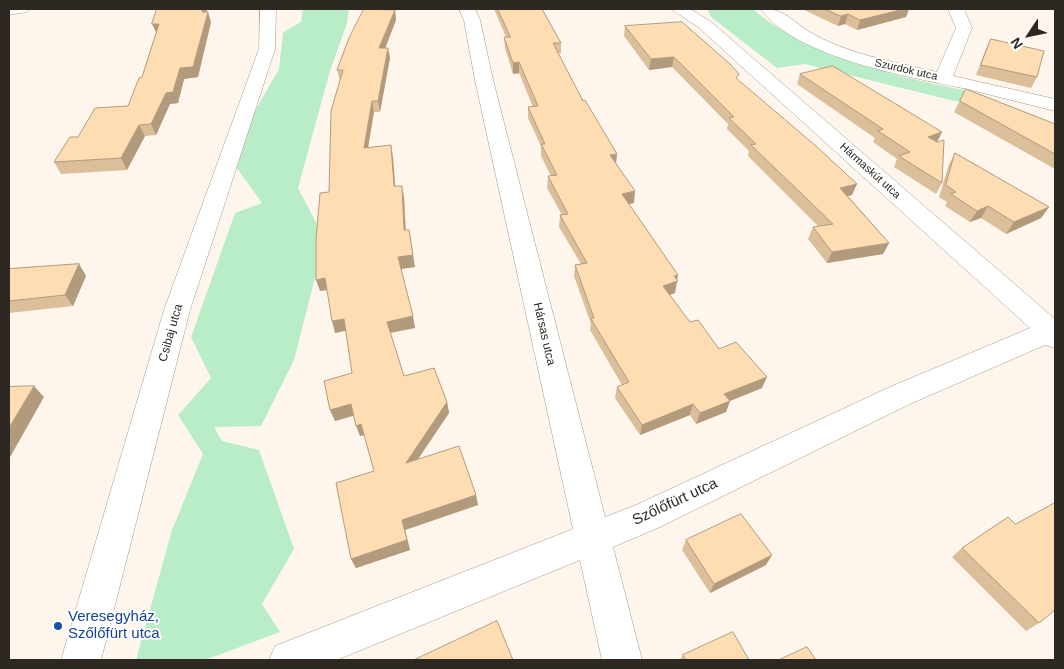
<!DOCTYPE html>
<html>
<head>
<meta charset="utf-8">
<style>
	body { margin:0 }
	#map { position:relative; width:1064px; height:669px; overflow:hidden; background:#fef6ec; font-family:Arial,sans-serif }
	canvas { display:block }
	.frame { position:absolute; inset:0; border:10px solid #2d2922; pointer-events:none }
	.north { position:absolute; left:1004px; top:10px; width:50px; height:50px; -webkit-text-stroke:4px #fff; paint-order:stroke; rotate:236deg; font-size:14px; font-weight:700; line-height:20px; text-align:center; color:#2d2922 }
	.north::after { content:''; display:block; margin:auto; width:18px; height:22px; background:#2d2922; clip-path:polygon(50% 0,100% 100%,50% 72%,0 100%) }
</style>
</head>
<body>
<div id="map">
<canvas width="1064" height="669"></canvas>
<div class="frame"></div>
<div class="north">N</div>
</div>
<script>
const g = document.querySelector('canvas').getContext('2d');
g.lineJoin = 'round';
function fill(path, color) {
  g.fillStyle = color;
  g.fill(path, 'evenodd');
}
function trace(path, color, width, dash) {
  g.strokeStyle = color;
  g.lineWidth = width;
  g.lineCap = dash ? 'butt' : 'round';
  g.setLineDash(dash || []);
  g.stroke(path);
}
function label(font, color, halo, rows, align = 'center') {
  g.font = font + ' Arial,sans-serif';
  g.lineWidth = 4;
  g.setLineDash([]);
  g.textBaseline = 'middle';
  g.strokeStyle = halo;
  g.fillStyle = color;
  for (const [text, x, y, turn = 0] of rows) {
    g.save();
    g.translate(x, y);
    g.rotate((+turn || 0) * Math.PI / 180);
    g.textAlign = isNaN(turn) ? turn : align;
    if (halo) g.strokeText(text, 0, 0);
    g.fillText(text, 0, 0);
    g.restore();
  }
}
const green = new Path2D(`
	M303 9H349L347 23 330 71 298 188 321 232 316 274 294 360 261 426 214 427 222 441 259 450 294 549 262 604 280 632 205 660H136L172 530 203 454 178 415 211 378 191 337 235 213 262 203 236 167 247 125 279 69 283 32 301 22Z
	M707 9H753C801 53 906 80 970 91L973 103 954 101 805 64 777 68 711 17Z`);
const street = new Path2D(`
	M9 9H30L27 12 9 15Z
	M260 9H276L275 49 190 310 101 660H61L164 310 259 49Z
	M459 9H475L480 20 493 80 605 517 636 505 890 387 1030 328 698 27 671 9H690L710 21 1055 319V348L1045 345 912 403 660 527 613 547 642 660H602L580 560 337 660H269L275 646 573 529 475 80 464 20Z
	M761 9C783 8 790 19 808 31 846 54 894 62 937 72L956 28 948 9H964L972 28 953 76 1055 99V111C1026 104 996 96 967 89 911 77 795 58 761 9Z`);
const wall = new Path2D(`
	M157 9H207V12L211 22 198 77 184 79 178 103 170 104 156 135 145 136 127 170 61 174 54 162 78 137 128 106 142 77 156 33Z
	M494 9H542L561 43V53H558L616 163 634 203 628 204 677 280 675 293 669 295 690 322 762 388 730 401 726 412 696 424 690 415 640 435 615 398 617 387 622 385 590 330 591 324 574 276 575 265 581 264 559 227 560 215H562L547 188 548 176H551L541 156V146L528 118V107H533L519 73 513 74 505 48 504 37H506Z
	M802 9H909L906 17 857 30 845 24 838 26Z
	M395 10 396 20 385 48H388L390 58 380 112H374L368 148 393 157 395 186 404 197 406 230 415 267 401 269 415 328 390 333 404 376 447 402 449 413 418 459 476 495 478 505 405 530 410 550 356 568 351 559 374 471 364 435 360 436 354 416 335 421 352 373 346 331 335 333 327 290 320 291 340 81 337 70Z
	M625 26 738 80 852 195 848 196 889 243 883 254 827 263 808 239 813 227H819L748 156 749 151 727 129 728 124 672 67 649 70 624 36Z
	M991 39 1037 77 1031 88 976 75 986 49Z
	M800 74 942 132 937 142 942 183 936 194 894 167 897 159 873 142 875 138 797 84Z
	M966 89 1055 124V169L954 112Z
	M955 153 1049 207 1041 218 1006 234 981 218 970 222 945 206 947 202 939 197 949 164Z
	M79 264 86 276 73 306 9 313V269Z
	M1015 524 1039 623 1026 631 952 557 962 548Z
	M686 540 766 565 710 593 682 550Z
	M683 655 749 660H680Z`);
const shadedWall = new Path2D(`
	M202 9H207L206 20 208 12 211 22 198 77 184 79 178 103 170 104 156 135 151 124 166 93 180 68 202 12Z
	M904 9H909L906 17 857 30 860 20Z
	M395 10 396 20 381 59 379 48Z
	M848 14 845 24 838 26 841 16Z
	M152 24H159L157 34Z
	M388 48 390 58 380 112 378 101Z
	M674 57 672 67 649 70 651 59Z
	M519 62V73L513 74V63Z
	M372 101 374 112 366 159 364 148Z
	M139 125 145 136 127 170 121 158Z
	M942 132 936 144 928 137Z
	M391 145 393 157 396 198 394 186Z
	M617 154 616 165 610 155Z
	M857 184 852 195 835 199 840 188Z
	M402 186 404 197 406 242 404 230Z
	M635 191 634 203 620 206 622 194Z
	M988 206 981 218 970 222 977 211Z
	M1049 207 1041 218 1006 234 1014 222Z
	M409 230 415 267 400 269 398 257Z
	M889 243 883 254 827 263 832 252Z
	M79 264 86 276 73 306 65 295Z
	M678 275 675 293 661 298 663 286 674 276Z
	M325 278 328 290 320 291 316 280Z
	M413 316 415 328 389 333 387 322Z
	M344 319 348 330 335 333 332 321Z
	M767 377 762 388 720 405 724 394Z
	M34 386 44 397 9 459V428Z
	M730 401 726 412 696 424 700 413Z
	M447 402 449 413 408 474 406 463Z
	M351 404 355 415 335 421 330 410Z
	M693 404 690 415 640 435 642 425Z
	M361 424 365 435 360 436 356 426Z
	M476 495 478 505 405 530 410 550 356 568 351 559 402 520Z
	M772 555 766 565 710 593 714 584Z`);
const building = new Path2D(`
	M157 9H202V12H208L193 67 180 68 173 92 166 93 151 124 139 125 121 158 54 162 70 137H78L95 108 128 106 139 78 142 77 159 24H152Z
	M364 9 395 10 379 48H388L378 101H372L364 148 391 145 394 186H402L404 230H409L413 255 398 257 413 316 387 322 404 376 434 368 447 402 406 463 459 446 476 495 402 520 407 540 351 559 336 483 374 471 361 424 356 426 351 404 330 410 324 381 352 373 344 319 332 321 325 278 316 280V239L320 193 329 192 331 111 343 70H337L349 38Z
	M498 9H542L561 43H553L583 101 585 100 617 154 610 155 635 191 622 194 678 275 674 276 678 281 663 286 690 322 698 320 719 349 736 342 767 377 724 394 730 401 700 413 693 404 642 425 617 387 629 382 591 319 594 318 575 265 587 263 560 215 568 214 548 176 557 175 541 144H545L528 107 538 106 519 62 513 63 504 37H510Z
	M825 9H904L860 20 848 14 841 16Z
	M682 22 730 64 739 74 736 78 817 147 857 184 840 188 889 243 832 252 813 227 833 224 751 145 756 144 729 118 734 117 674 57 651 59 625 26Z
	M991 39 1044 51 1037 77 981 65Z
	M833 66 942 132 928 137 937 142 944 140 942 183 899 156 910 152 878 131 883 129 800 74Z
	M966 89 1055 124V154L960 101Z
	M955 153 1049 207 1014 222 988 206 977 211 951 194 956 192 946 185Z
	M79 264 65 295 9 301V269Z
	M34 386 9 428V387Z
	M1055 503V610L1039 623 962 548 1008 517 1015 524Z
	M741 514 772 555 714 584 686 540Z
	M497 621 513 660H414Z
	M733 632 749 660H686L683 655Z
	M807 647 816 660H779Z`);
const markers = [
	[58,626,5,"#1a4fb4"]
];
const farStreetnames = [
	["Szurdok utca",906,70,13],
	["Hármaskút utca",870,171,42]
];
const streetNames = [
	["Csibaj utca",171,333,-74],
	["Hársas utca",544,334,77]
];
const nearStreetnames = [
	["Szőlőfürt utca",675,502,-25]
];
const nearTransitnames = [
	["Veresegyház,",68,617],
	["Szőlőfürt utca",68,634]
];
fill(green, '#b9edc8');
trace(street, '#a5998a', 1);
fill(street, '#fff');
fill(wall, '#dbbe9a');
fill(shadedWall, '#b29b7d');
fill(building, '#ffddb3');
trace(building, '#b29b7d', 1);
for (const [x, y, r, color] of markers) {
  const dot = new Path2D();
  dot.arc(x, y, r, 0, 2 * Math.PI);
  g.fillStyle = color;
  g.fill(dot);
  trace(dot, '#fff', 2);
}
label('11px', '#2d2922', '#fff', farStreetnames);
label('12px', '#2d2922', '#fff', streetNames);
label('15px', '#2d2922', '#fff', nearStreetnames);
label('15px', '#164399', '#fff', nearTransitnames, 'left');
</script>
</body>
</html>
